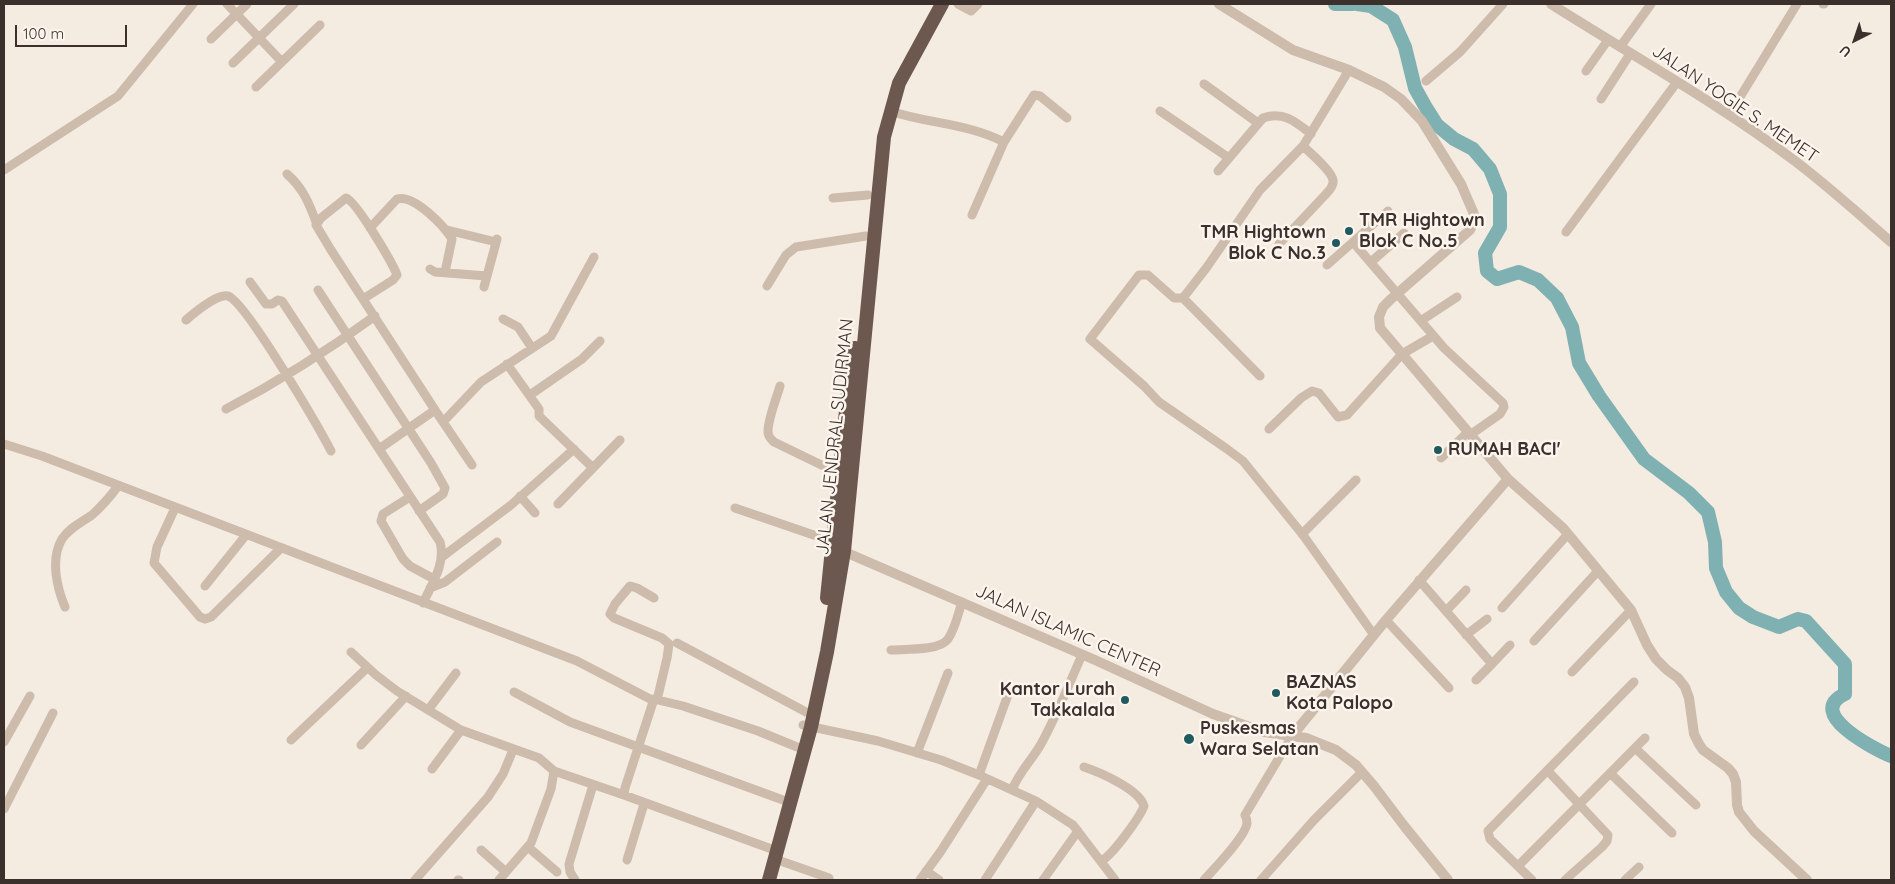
<!DOCTYPE html>
<html>
<head>
<meta charset="utf-8">
<style>
	body { margin:0 }
	#map { position:relative; width:1895px; height:884px; overflow:hidden; background:#f4ebe1; font-family:Quicksand,sans-serif }
	canvas { display:block }
	.frame { position:absolute; inset:0; border:5px solid #3b302b; pointer-events:none }
	.north { position:absolute; left:1830px; top:15px; width:50px; height:50px; -webkit-text-stroke:4px #fbf5ee; paint-order:stroke; rotate:221deg; font-size:14px; font-weight:700; line-height:20px; text-align:center; color:#3b302b }
	.north::after { content:''; display:block; margin:auto; width:18px; height:22px; background:#3b302b; clip-path:polygon(50% 0,100% 100%,50% 72%,0 100%) }
	.scale { position:absolute; left:15px; top:25px; width:112px; height:22px; box-sizing:border-box; border:2px solid #3b302b; border-top:0; padding-left:6px; font-size:15px; line-height:18px; white-space:nowrap; color:#3b302b; -webkit-text-stroke:4px #fbf5ee; paint-order:stroke }
</style>
</head>
<body>
<div id="map">
<canvas width="1895" height="884"></canvas>
<div class="frame"></div>
<div class="north">U</div>
<div class="scale">100 m</div>
</div>
<script>
const g = document.querySelector('canvas').getContext('2d');
g.lineJoin = 'round';
function trace(path, color, width, dash) {
  g.strokeStyle = color;
  g.lineWidth = width;
  g.lineCap = dash ? 'butt' : 'round';
  g.setLineDash(dash || []);
  g.stroke(path);
}
function label(font, color, halo, rows, align = 'center') {
  g.font = font + ' Quicksand,sans-serif';
  g.lineWidth = 5;
  g.setLineDash([]);
  g.textBaseline = 'middle';
  g.strokeStyle = halo;
  g.fillStyle = color;
  for (const [text, x, y, turn = 0] of rows) {
    g.save();
    g.translate(x, y);
    g.rotate((+turn || 0) * Math.PI / 180);
    g.textAlign = isNaN(turn) ? turn : align;
    if (halo) g.strokeText(text, 0, 0);
    g.fillText(text, 0, 0);
    g.restore();
  }
}
const river = new Path2D(`
	M1335 4H1353
	M1357 4 1371 6 1393 20 1405 47 1415 88 1425 106 1437 125 1454 139 1473 149 1490 169 1500 194V227L1485 253 1487 271 1497 279 1519 272 1538 280 1557 298 1572 327 1579 363 1599 396 1644 459 1689 493 1708 512 1715 542 1716 568 1726 592 1739 608 1753 617 1779 627 1798 619 1806 621 1845 664V694C1804 713 1874 749 1891 756`);
const minor = new Path2D(`
	M227 4 282 62
	M958 4 971 11 978 4
	M1823 4H1824
	M211 39 247 4
	M1620 47 1651 4
	M233 63 294 4
	M1349 70 1303 146 1260 190 1207 267 1183 298H1174L1148 275H1139L1090 339 1144 386 1159 402 1227 449 1243 461 1303 535 1374 635
	M1586 71 1608 40
	M1426 81 1460 52 1503 4
	M1204 84 1258 123
	M256 87 320 25
	M1601 99 1630 54
	M890 111C929 124 967 123 1004 142L972 215
	M1160 111 1229 158
	M1729 115 1797 4
	M1004 142 1034 95 1040 96 1067 118
	M4 170 118 96 193 4
	M1218 171 1263 118C1284 111 1296 122 1311 134
	M287 174C303 188 309 203 316 222
	M833 198 868 195
	M370 228 397 199C414 194 444 226 452 239L445 272
	M447 230 496 242
	M1566 232 1677 82
	M1353 242 1444 348 1503 403 1504 407 1500 414 1470 435
	M1279 244 1326 194C1330 190 1334 185 1333 180 1331 170 1310 153 1303 146
	M1371 262 1404 233
	M1327 265 1388 211
	M430 269 435 272 487 276
	M250 282 266 304H272L278 300 282 301 440 542C446 563 432 584 423 603
	M767 286 786 255 796 247 866 236
	M484 287 497 239
	M318 290 431 463 445 488 443 494 419 511
	M1183 298 1260 376
	M363 299 393 280 397 275C392 262 356 201 346 198L321 218 316 225 331 250 435 410 379 449
	M503 319 518 327 532 348
	M186 320C194 313 218 293 228 296 246 302 319 428 331 451
	M1422 320 1457 297
	M507 364 539 409V416L593 468
	M780 386C776 400 768 418 768 432 768 437 771 439 774 442L840 474
	M530 395 582 359 600 341
	M226 409C278 382 327 351 375 316
	M435 410 472 465
	M443 422 481 382 551 336 594 257
	M1269 429 1301 398 1312 391 1319 393 1338 417 1347 415 1402 354 1433 336
	M4 444 42 456 577 661 652 700
	M1441 458 1468 432
	M520 496 535 513
	M410 497 383 514 381 521 403 559 410 566 434 579
	M558 504 620 440
	M175 508 157 547 154 563 200 617 205 619 211 617 281 548
	M735 508 834 542
	M1302 534 1356 480
	M442 557 511 505 574 449
	M1419 580 1492 664 1476 680
	M205 586 246 535
	M430 588 445 582 497 542
	M654 598 637 588 630 586 615 604 610 614 614 618 662 638 669 644 667 658 657 700
	M65 607C57 588 50 559 62 539 69 528 82 522 92 515 102 506 110 497 118 486
	M1502 608 1568 534
	M1446 611 1466 590
	M1386 620 1449 688
	M1466 635 1487 619
	M1534 641 1598 571
	M677 643 806 712
	M891 650C905 649 940 651 948 639 955 629 958 614 962 602
	M351 652 376 675 397 691 461 730 539 758 554 771 624 795
	M1492 664 1510 645
	M1572 672 1631 610
	M514 692 570 722 783 800
	M428 710 456 673
	M803 725 878 741 941 760 979 775 1036 801 1073 825 1115 880
	M291 740 367 668
	M4 742 30 696
	M361 745 406 696
	M1635 748 1696 805
	M917 753 948 673
	M1084 767C1099 772 1139 789 1144 806 1140 817 1112 856 1101 861
	M432 769 461 730
	M1548 771 1608 835 1607 841 1602 847 1565 880
	M1610 773 1672 833
	M979 775 1009 692
	M1012 790C1019 772 1032 760 1041 744 1057 715 1069 684 1082 655
	M4 809 53 713
	M528 847 557 872
	M481 850 506 872
	M777 851 624 795 625 788 654 699 683 706 758 731 797 747
	M775 859 829 878
	M627 860 644 804
	M1518 866 1645 738
	M926 871 939 880
	M415 880 488 797 503 774 513 750
	M458 880H459
	M499 880 531 843 551 789 554 771
	M575 880 570 872 569 864 593 785
	M920 880 941 851 987 779
	M985 880 1036 801
	M1043 880 1078 831
	M1204 880C1213 870 1246 836 1247 823 1247 822 1246 817 1245 815L1292 736
	M1261 880 1314 820 1362 772
	M1532 880 1490 839 1488 831 1634 682
	M1625 880 1639 867`);
const tertiary = new Path2D(`
	M1219 4 1293 50 1349 70 1384 87 1401 99 1422 121 1461 184 1474 214V221L1470 230 1391 299 1383 307 1379 317 1380 328 1508 479 1563 528 1631 610 1647 645 1656 659 1667 670 1678 678 1685 687 1689 698 1694 734 1699 744 1703 750 1728 768 1733 774 1736 782 1737 805 1739 812 1754 831 1807 880
	M1551 4C1633 56 1718 103 1795 161 1828 186 1860 215 1891 242
	M838 549 1095 660 1213 714 1264 732 1306 738 1336 750 1356 765 1374 786 1405 827 1448 880
	M1292 736 1386 620 1508 479`);
const trunk = new Path2D(`
	M827 598 847 401 855 348
	M769 880 811 727 827 652 844 551 884 137 899 83 942 4`);
const markers = [
	[1349,231,5,"#1f5a5e"],
	[1336,243,5,"#1f5a5e"],
	[1438,450,5,"#1f5a5e"],
	[1276,693,5,"#1f5a5e"],
	[1125,700,5,"#1f5a5e"],
	[1189,739,6,"#1f5a5e"]
];
const streetNames = [
	["JALAN YOGIE S. MEMET",1735,104,34],
	["JALAN JENDRAL SUDIRMAN",835,437,-84],
	["JALAN ISLAMIC CENTER",1068,631,24]
];
const poiNames = [
	["TMR Hightown",1359,221],
	["Blok C No.5",1359,242],
	["TMR Hightown",1326,233,"right"],
	["Blok C No.3",1326,254,"right"],
	["RUMAH BACI'",1448,450],
	["BAZNAS",1286,683],
	["Kota Palopo",1286,704],
	["Kantor Lurah",1115,690,"right"],
	["Takkalala",1115,711,"right"],
	["Puskesmas",1200,729],
	["Wara Selatan",1200,750]
];
trace(river, '#7fb0b2', 14);
trace(minor, '#cdbbac', 9);
trace(tertiary, '#cdbbac', 10);
trace(trunk, '#6c584f', 14);
for (const [x, y, r, color] of markers) {
  const dot = new Path2D();
  dot.arc(x, y, r, 0, 2 * Math.PI);
  g.fillStyle = color;
  g.fill(dot);
  trace(dot, '#fbf5ee', 2);
}
label('18px', '#3b302b', '#fbf5ee', streetNames);
label('bold 18px', '#3b302b', '#fbf5ee', poiNames, 'left');
</script>
</body>
</html>
